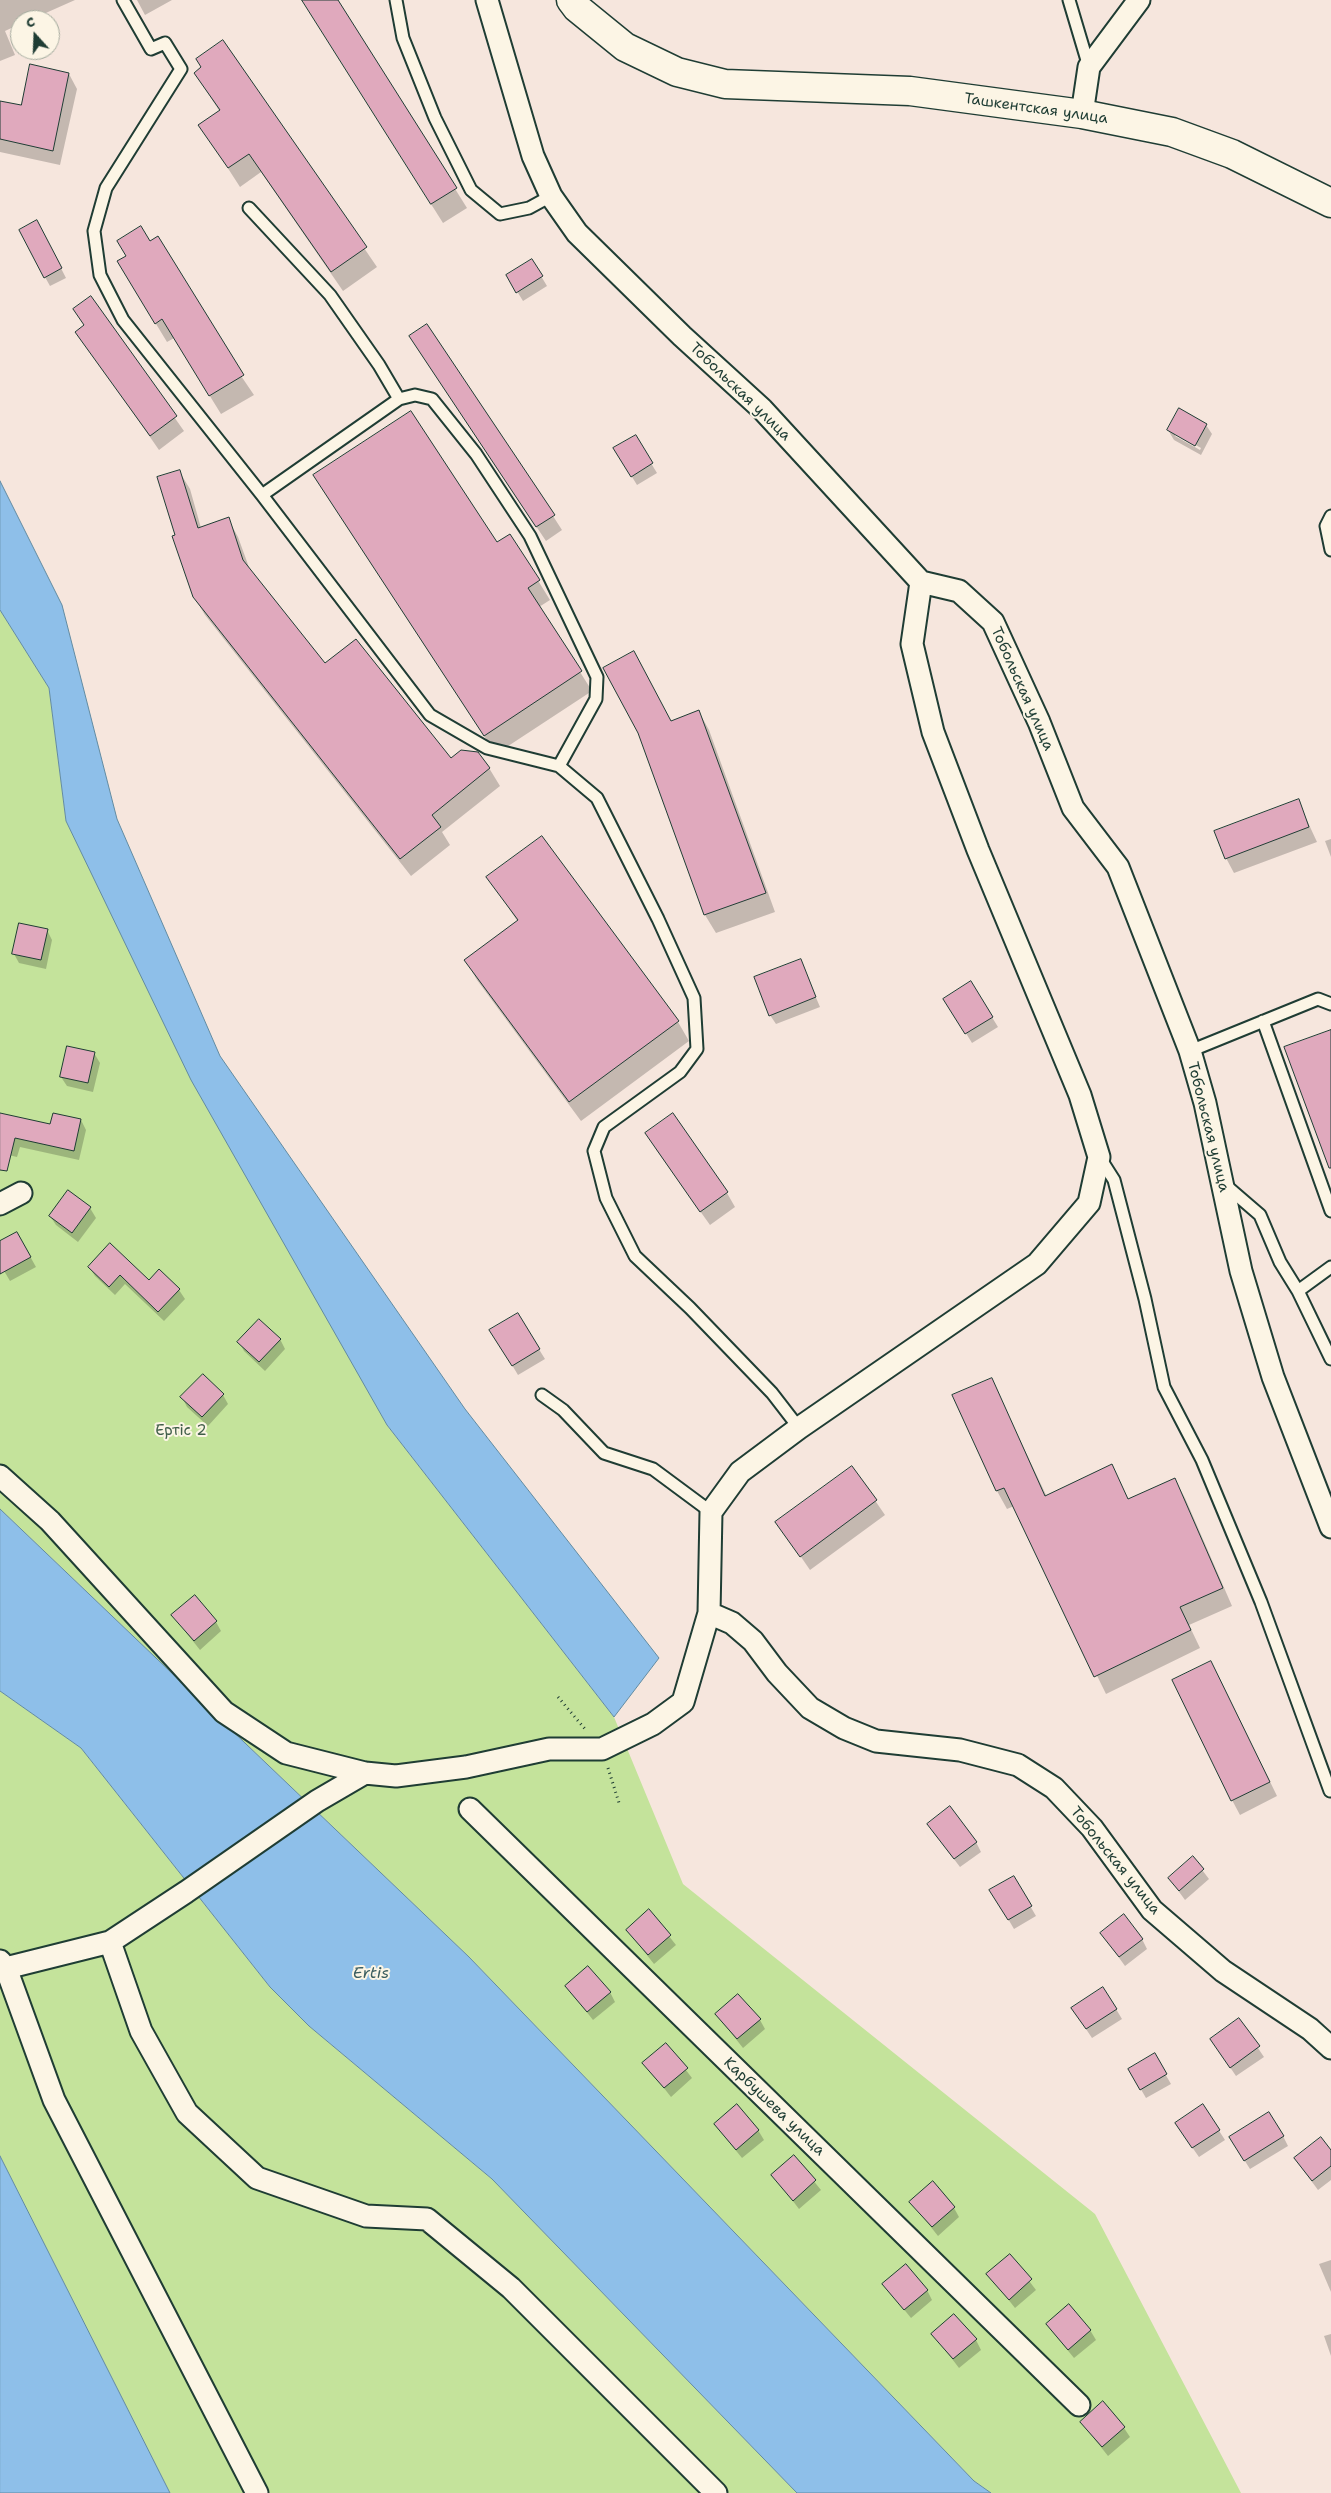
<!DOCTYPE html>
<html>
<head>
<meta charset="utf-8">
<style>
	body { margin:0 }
	#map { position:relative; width:1331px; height:2493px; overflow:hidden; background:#f6e6dd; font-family:"Shantell Sans",sans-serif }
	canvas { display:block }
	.north { position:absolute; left:10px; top:10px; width:50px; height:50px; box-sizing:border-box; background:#fcf5e5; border:1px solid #a4ab9e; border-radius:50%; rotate:340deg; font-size:14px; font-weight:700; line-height:20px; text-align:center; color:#1f3d34 }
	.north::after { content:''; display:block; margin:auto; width:18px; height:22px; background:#1f3d34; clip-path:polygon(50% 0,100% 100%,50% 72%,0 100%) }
</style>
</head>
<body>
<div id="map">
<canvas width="1331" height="2493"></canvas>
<div class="north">С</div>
</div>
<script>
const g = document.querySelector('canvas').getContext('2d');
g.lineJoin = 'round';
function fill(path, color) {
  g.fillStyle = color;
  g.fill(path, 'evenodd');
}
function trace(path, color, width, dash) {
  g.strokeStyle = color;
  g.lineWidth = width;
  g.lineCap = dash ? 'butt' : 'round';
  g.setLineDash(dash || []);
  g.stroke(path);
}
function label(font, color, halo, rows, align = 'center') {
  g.font = font + ' "Shantell Sans",sans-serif';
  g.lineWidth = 4;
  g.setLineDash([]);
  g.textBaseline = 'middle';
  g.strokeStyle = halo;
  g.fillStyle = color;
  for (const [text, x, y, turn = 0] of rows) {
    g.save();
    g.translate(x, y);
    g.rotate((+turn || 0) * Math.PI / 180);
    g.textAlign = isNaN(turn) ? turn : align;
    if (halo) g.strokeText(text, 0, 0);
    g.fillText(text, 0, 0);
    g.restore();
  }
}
const green = new Path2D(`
	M0 610 49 688 66 821 387 1425 614 1717 683 1884 1095 2214 1241 2493H991L974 2481 469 1957 0 1509Z
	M0 1691 81 1748 270 1987 309 2026 492 2179 797 2493H170L0 2156Z`);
const water = new Path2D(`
	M0 481 62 605 117 819 220 1056 465 1409 659 1658 614 1717 387 1425 191 1080 66 821 49 688 0 610Z
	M0 1509 469 1957 974 2481 991 2493H797L492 2179 309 2026 270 1987 81 1748 0 1691Z
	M0 2156 170 2493H0Z`);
const shadow = new Path2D(`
	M0 0H75L30 20H20V24L5 31 15 55 0 61Z
	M137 0H172L145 15Z
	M302 0H337L467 208 443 223Z
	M223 42 377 267 343 291 261 172 240 187 200 125 220 112 195 73 202 68Z
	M69 74 77 89 60 165 0 152V102L22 107Z
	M42 231 66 278 50 286 45 277Z
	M150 242 254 395 221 414 174 338 167 342 130 281Z
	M532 261 547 286 523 301 507 275Z
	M90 298 184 431 159 450 77 332 85 326 74 309Z
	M419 351 553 516 562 530 546 541Z
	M1206 425 1212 434 1201 455 1174 440 1168 430ZM1175 433 1201 448 1200 450 1175 436Z
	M635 437 657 473 637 485 615 449Z
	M179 471 190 489 201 528 228 519 238 537 250 570 325 665 451 760 489 768 500 786 442 832 450 845 411 876 205 615 194 597 176 536Z
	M314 475 497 544 510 535 550 600 539 607 592 691 496 754Z
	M699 712 709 730 775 912 716 933 705 915 639 732Z
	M1298 801 1317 842 1234 873 1226 858Z
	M1331 839V857L1325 841Z
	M488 877 678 1022 689 1041 581 1121 477 980 466 961 518 922Z
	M47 930 52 940 46 969 19 963 14 954Z
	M800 960 820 1007 776 1024 770 1015Z
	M971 983 998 1027 972 1043 945 999Z
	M94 1053 100 1063 93 1092 67 1086 61 1077Z
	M0 1114 51 1126 81 1120 86 1130 79 1160 20 1147 17 1157 0 1153Z
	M655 1148 727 1193 735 1207 710 1225Z
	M68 1192 90 1208 96 1218 78 1242 56 1225 50 1216Z
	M17 1233 36 1267 10 1281 0 1264V1242Z
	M89 1267 149 1282 159 1271 179 1290 185 1299 164 1321 125 1284 115 1295 95 1276Z
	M517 1314 545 1359 518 1375 497 1340Z
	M280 1339 285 1349 265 1371 244 1351 239 1342Z
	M991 1379 1047 1497 1111 1466 1129 1500 1175 1480 1185 1498 1232 1606 1189 1625 1200 1648 1106 1694 1014 1506 1007 1509 997 1491 954 1396Z
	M223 1395 228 1404 208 1426 187 1407 182 1397Z
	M852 1467 885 1515 810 1570 777 1522Z
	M173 1616 216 1622 221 1631 200 1650Z
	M1219 1677 1277 1796 1240 1815 1232 1800Z
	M934 1833 976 1842 981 1852 960 1867Z
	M1193 1858 1209 1879 1185 1900 1169 1878Z
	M1013 1877 1036 1916 1014 1929 991 1890Z
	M649 1911 676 1945 654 1964 627 1930Z
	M1101 1933 1142 1939 1147 1949 1125 1966Z
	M567 1987 610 1992 615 2002 593 2020Z
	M1116 2009 1122 2019 1092 2038 1078 2017Z
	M716 2014 760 2020 765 2029 743 2048Z
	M1239 2020 1264 2057 1236 2076 1217 2048Z
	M666 2044 692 2078 671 2097 644 2063Z
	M1154 2055 1171 2084 1146 2098 1129 2069Z
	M1203 2106 1225 2140 1199 2157 1182 2133Z
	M715 2125 758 2130 764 2140 742 2158Z
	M1283 2136 1288 2146 1250 2169 1236 2147Z
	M1331 2152V2180L1318 2190 1295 2159Z
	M794 2157 821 2190 799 2209 773 2175Z
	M911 2202 954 2208 959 2217 938 2236Z
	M1010 2256 1036 2290 1015 2308 988 2274Z
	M1331 2260V2292L1319 2264Z
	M884 2285 927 2290 932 2300 911 2318Z
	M1047 2325 1090 2330 1096 2340 1074 2358Z
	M933 2334 976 2340 981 2350 959 2368Z
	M1331 2334V2356L1324 2336Z
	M1081 2422 1124 2428 1130 2437 1108 2456Z`);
const building = new Path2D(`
	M302 0H338L457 188 431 204Z
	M223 40 367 247 331 272 249 154 228 168 198 125 220 110 194 73 201 67 196 59Z
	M30 64 69 73 53 151 0 139V101L21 105Z
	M37 220 62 268 44 278 19 230Z
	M141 226 150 241 158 236 244 375 209 396 162 319 155 324 117 261 126 256 117 241Z
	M532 259 543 276 516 293 506 275Z
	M91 296 177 416 150 436 75 332 84 325 73 309Z
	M427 324 555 515 536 527 409 336Z
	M1179 408 1207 424 1195 446 1167 430Z
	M411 411 497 542 510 534 540 580 528 588 582 671 484 736 313 475Z
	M636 435 653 463 631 477 613 448Z
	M180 470 198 528 229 517 243 560 325 663 356 639 451 758 461 750 478 752 490 768 432 815 441 827 400 859 193 597 172 536 175 535 157 477Z
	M634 651 671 721 699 710 766 893 704 915 638 733 603 668Z
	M1299 799 1309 827 1225 859 1214 831Z
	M542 836 679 1021 569 1102 464 960 518 920 486 877Z
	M19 923 48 929 41 960 12 954Z
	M801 959 816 997 769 1016 754 977Z
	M971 981 993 1017 965 1034 943 999Z
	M1331 1030V1168H1329L1284 1047Z
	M67 1046 95 1052 88 1083 60 1077Z
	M0 1113 50 1124 53 1113 81 1119 74 1151 15 1138 7 1171 0 1170Z
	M673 1113 728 1192 700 1212 645 1133Z
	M68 1190 91 1207 72 1233 49 1216Z
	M17 1232 31 1257 0 1274V1241Z
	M110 1243 149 1280 159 1269 180 1289 158 1312 120 1275 109 1287 88 1267Z
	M518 1313 540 1349 512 1366 489 1330Z
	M259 1319 281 1339 259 1362 237 1342Z
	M203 1374 224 1394 202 1417 180 1397Z
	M992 1378 1045 1496 1112 1464 1128 1499 1175 1478 1223 1588 1180 1607 1191 1630 1094 1677 1004 1488 996 1491 952 1395Z
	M852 1466 877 1500 800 1557 775 1522Z
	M195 1595 217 1621 194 1641 171 1615Z
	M1211 1661 1270 1782 1231 1801 1172 1680Z
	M950 1806 977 1842 954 1859 927 1824Z
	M1193 1856 1204 1869 1179 1891 1168 1878Z
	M1014 1876 1032 1906 1008 1920 989 1890Z
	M649 1909 671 1935 648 1955 626 1930Z
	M1124 1914 1143 1939 1119 1957 1100 1933Z
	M588 1966 611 1992 587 2012 565 1986Z
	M1103 1987 1117 2009 1086 2029 1071 2008Z
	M738 1994 761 2019 737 2039 715 2014Z
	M1239 2018 1260 2046 1230 2068 1210 2039Z
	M666 2043 688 2068 664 2088 642 2063Z
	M1155 2053 1167 2074 1140 2090 1128 2069Z
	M737 2104 759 2130 736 2150 714 2124Z
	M1203 2104 1220 2130 1192 2148 1175 2123Z
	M1269 2112 1284 2136 1244 2161 1229 2137Z
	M1321 2137 1331 2150V2166L1312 2181 1294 2158Z
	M794 2155 816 2180 793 2201 771 2175Z
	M933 2181 955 2207 932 2227 909 2202Z
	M1010 2254 1032 2279 1009 2300 986 2274Z
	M906 2264 928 2290 904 2310 882 2284Z
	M1069 2304 1091 2330 1068 2350 1046 2324Z
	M954 2314 977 2339 953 2359 931 2334Z
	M1103 2401 1125 2427 1102 2447 1080 2422Z`);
const path = new Path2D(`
	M558 1697 585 1729
	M608 1768 620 1806`);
const service = new Path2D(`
	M123 0 151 49 165 43 181 69 106 188 94 231 100 275 123 320 262 495 430 715 487 748 559 766 597 798 658 919 694 998 697 1049 680 1072 604 1127 594 1151 606 1198 635 1256 690 1308 772 1393 799 1428
	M396 0 403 38 435 118 471 190 500 214 529 208 551 196
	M1069 0 1089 67
	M249 208 330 295 379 365 399 399
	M262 495 399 399 415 395 432 399 476 454 530 536 597 677 596 699 559 766
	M1331 516 1326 526 1331 550
	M1263 1021 1331 1211
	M1190 1051 1318 999 1331 1004
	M1100 1158 1114 1180 1145 1299 1164 1387 1202 1460 1261 1602 1330 1791
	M1224 1184 1260 1215 1280 1262 1298 1291
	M1331 1267 1298 1291 1331 1359
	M542 1395 563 1410 604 1453 653 1469 711 1512`);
const minor = new Path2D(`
	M487 0 533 156 551 196 577 233 682 336 762 409 921 582 959 591 993 622 1039 722 1073 808 1118 867 1190 1051 1205 1103 1241 1271 1273 1377 1331 1527
	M1082 114 1089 67 1139 0
	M0 1204 21 1193
	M0 1476 50 1521 224 1712 286 1753 365 1773 396 1776 466 1767 549 1749H602L653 1724 683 1702 709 1613 711 1512 740 1472 799 1428 1037 1264 1089 1203 1099 1157 1080 1095 978 850 933 732 912 644 921 582
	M709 1613 732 1623 753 1641 777 1673 810 1708 844 1728 876 1741 960 1750 1018 1765 1054 1788 1092 1828 1152 1910 1223 1971 1310 2029 1331 2048
	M470 1809 1079 2405
	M110 1942 141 2031 187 2113 257 2178 366 2216 427 2219 511 2288 716 2493
	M0 1961 6 1968 110 1942 186 1892 317 1801 365 1773
	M6 1968 54 2100 257 2493`);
const secondary = new Path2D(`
	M571 0 577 8 625 47 677 72 725 84 910 91 1082 114 1172 132 1232 154 1331 203`);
const streetNames = [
	["Ташкентская улица",1036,109,8],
	["Тобольская улица",740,392,44],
	["Тобольская улица",1022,689,66],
	["Тобольская улица",1208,1127,76],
	["Тобольская улица",1115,1861,51],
	["Карбушева улица",774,2107,44]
];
const parkNames = [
	["Ертіс 2",181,1431]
];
const waterNames = [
	["Ertis",371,1974]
];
fill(green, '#c4e39b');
fill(water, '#8ebfe9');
trace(water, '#628ba1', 1);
fill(shadow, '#0003');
fill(building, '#e0a9bd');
trace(building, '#1f3d34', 1);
trace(service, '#1f3d34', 15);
trace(minor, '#1f3d34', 25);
trace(secondary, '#1f3d34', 31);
trace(path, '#1f3d34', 3, [1, 4]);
trace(service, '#fcf5e5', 11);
trace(minor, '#fcf5e5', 21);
trace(secondary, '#fcf5e5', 28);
label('15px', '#1f3d34', '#fcf5e5', streetNames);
label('15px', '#405e49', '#fcf5e5', parkNames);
label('italic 16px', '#3b5e61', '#fcf5e5', waterNames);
</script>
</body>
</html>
